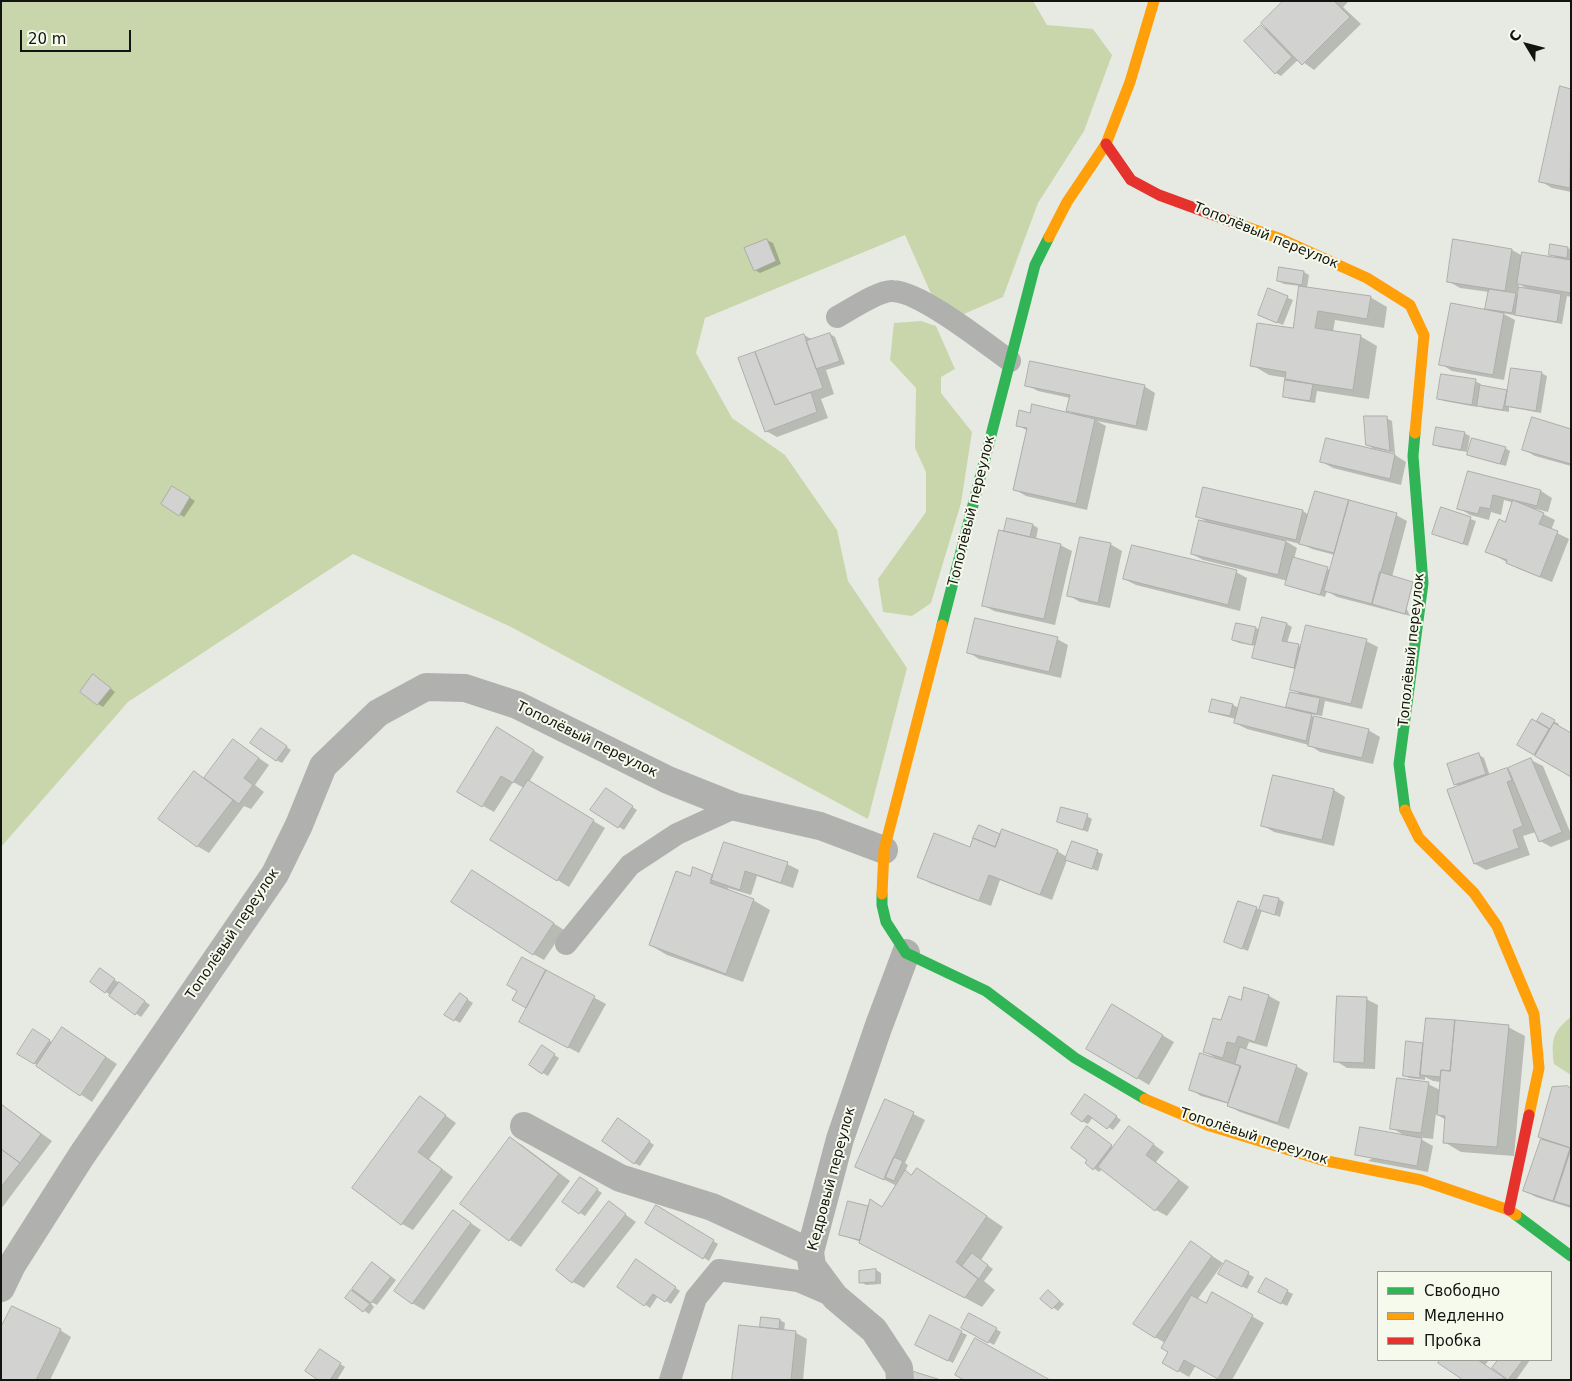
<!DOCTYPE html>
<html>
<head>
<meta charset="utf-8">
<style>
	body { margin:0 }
	#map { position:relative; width:1572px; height:1381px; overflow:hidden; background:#e7eae2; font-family:"DejaVu Sans",sans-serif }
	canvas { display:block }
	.frame { position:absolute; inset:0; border:2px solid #131410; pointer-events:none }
	.legend { position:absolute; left:1377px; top:1271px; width:175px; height:90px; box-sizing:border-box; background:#f5faec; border:1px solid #9b9e94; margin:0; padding:6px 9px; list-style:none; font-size:15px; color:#131410 }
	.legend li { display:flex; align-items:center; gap:10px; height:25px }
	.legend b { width:25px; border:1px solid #9b9e94 }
	.north { position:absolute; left:1502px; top:20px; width:50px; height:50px; -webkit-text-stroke:4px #f5faec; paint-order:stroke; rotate:307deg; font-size:14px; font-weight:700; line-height:20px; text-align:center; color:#131410 }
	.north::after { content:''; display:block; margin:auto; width:18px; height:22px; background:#131410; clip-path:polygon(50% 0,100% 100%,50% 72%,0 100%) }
	.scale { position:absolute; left:20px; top:30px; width:111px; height:22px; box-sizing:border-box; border:2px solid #131410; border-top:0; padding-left:6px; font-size:15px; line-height:18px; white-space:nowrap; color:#131410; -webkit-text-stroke:4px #f5faec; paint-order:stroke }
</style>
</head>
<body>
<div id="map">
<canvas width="1572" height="1381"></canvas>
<div class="frame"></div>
<ul class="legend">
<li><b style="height:6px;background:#30b455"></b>Свободно</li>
<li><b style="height:6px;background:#ff9f0a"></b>Медленно</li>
<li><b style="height:6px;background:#e5322d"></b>Пробка</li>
</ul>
<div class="north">С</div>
<div class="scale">20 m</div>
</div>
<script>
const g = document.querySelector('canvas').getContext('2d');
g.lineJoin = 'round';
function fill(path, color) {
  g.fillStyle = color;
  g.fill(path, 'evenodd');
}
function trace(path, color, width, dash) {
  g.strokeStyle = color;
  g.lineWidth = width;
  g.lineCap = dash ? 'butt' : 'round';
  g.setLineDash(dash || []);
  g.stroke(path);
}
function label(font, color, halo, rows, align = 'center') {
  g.font = font + ' "DejaVu Sans",sans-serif';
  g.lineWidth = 4;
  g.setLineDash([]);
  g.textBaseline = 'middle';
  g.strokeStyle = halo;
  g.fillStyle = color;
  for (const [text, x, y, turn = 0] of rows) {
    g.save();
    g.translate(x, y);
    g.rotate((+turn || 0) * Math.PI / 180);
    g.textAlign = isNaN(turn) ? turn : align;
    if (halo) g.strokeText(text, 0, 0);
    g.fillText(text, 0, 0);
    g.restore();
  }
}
const green = new Path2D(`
	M1 1H1033L1047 25 1093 29 1112 55 1084 131 1038 203 1003 297 964 314 933 298 905 235 705 318 696 353 732 418 785 455 837 530 848 581 907 668 868 819 511 627 353 554 128 702 1 847Z
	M921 321 936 326 955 369 941 377V393L972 432 961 503 931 603 912 616 883 612 878 579 926 512V472L915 448 916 388 890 360 894 323Z
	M1571 1017V1075L1554 1064C1551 1042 1552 1031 1571 1017Z`);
const shadow = new Path2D(`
	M1285 1H1349L1343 7 1361 24 1314 70 1299 59 1281 76 1276 73 1262 26 1268 30Z
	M1571 90V192L1552 188 1540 181Z
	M767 240 773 243 781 264 760 273 755 270Z
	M1568 248 1571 250V297L1567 296 1562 324 1502 313 1515 320 1504 380 1452 371 1441 364 1493 311 1486 308 1489 292 1460 288 1448 281 1512 250 1523 256 1558 259 1550 254ZM1519 284 1528 289 1519 296 1517 295Z
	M1280 268 1304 272 1309 275 1307 288 1370 297 1387 307 1384 328 1335 320 1333 332 1360 336 1377 346 1369 399 1317 391 1315 403 1290 399 1284 396 1287 378 1269 375 1252 365 1294 330 1300 286 1284 284 1278 281Z
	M1269 290 1293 300 1283 325 1259 315Z
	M830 334 835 337 845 364 826 370 834 394 821 399 828 418 777 437 766 431 804 335 813 340Z
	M1541 373 1547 376 1541 413 1509 407V412L1484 408 1478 405 1477 407 1444 401 1438 398 1475 381 1481 384 1480 386 1509 391Z
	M1026 385 1144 386 1155 393 1147 431 1097 421 1106 426 1087 510 1026 496 1014 489 1028 431 1017 425 1031 414 1076 415 1068 410 1070 398 1038 391Z
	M1386 418 1392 421 1395 453 1376 449V450L1367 445Z
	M1571 430V466L1535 456 1523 449Z
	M1464 433 1470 436 1467 452 1439 447 1434 444Z
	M1327 439 1395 455 1406 462 1401 485 1333 468 1322 462Z
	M1505 448 1510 451 1506 466 1474 457 1469 454Z
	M1468 472 1541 491 1552 498 1548 512 1536 509 1535 510 1555 520 1551 530 1569 539 1552 582 1519 569 1487 551 1506 523 1514 503 1504 500 1501 515 1491 512 1489 520 1470 515 1459 508Z
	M177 490 195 501 184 517 162 504Z
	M1315 492 1396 515 1407 521 1392 577 1410 616 1337 597 1327 591 1325 597 1292 587 1287 584 1288 581 1203 560 1192 554 1210 524 1198 516 1303 511 1309 515ZM1284 540 1304 545 1312 549 1335 555 1331 570 1294 559 1297 548Z
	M1442 509 1476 521 1468 546 1439 536Z
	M1033 525 1038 528 1036 539 1060 545 1072 551 1055 625 994 611 983 605 1010 533 1005 530Z
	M1110 544 1122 551 1110 608 1080 602 1068 595Z
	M1236 572 1247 578 1240 611 1136 585 1124 579Z
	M1287 624 1292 627 1287 643 1302 647 1366 641 1378 647 1362 709 1325 701 1322 716 1308 714 1314 717 1368 730 1380 737 1373 764 1320 752 1309 745 1247 729 1235 723 1236 719 1216 714 1211 711 1233 705 1239 708 1294 710 1288 707 1303 696 1292 689 1296 669 1259 660 1253 657 1256 646 1239 643 1233 640 1256 628 1260 630Z
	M1057 639 1068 645 1061 678 979 659 968 652Z
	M99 679 115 692 103 707 98 704Z
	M1543 715 1559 724 1537 755 1518 744 1538 723Z
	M266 732 291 750 282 763 276 760Z
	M509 735 544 757 529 782 605 828 569 887 492 840 524 788 513 782 494 812 483 806Z
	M234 741 269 765 255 785 264 792 251 809 244 806 209 853 197 846 194 773 205 779Z
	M1479 755 1484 758 1490 776 1507 770 1511 772 1531 760 1543 766 1571 834V839L1551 847 1540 841 1536 832 1523 836 1530 855 1486 870 1475 864 1460 786 1455 784Z
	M1274 777 1334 790 1345 797 1334 846 1274 832 1262 825Z
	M611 793 637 810 624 830 619 827Z
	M1087 816 1092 819 1088 832 1058 822Z
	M979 827 1001 836 1057 851 1067 857 1072 842 1103 854 1098 871 1067 860 1052 900 1000 880 991 906 930 883 919 876 971 848Z
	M725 843 787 864 799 870 793 888 757 876 751 895 728 888 727 891 753 900 770 910 743 982 667 955 650 945 690 877 714 876Z
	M484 878 564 930 544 960 533 954Z
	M1265 897 1279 899 1284 902 1280 917 1262 910 1248 951 1225 942 1256 908 1260 910Z
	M523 959 606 1004 579 1053 531 1028 528 1008 514 1000 519 990Z
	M105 973 150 1005 141 1017 92 982Z
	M1245 989 1269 996 1280 1002 1267 1047 1249 1042 1246 1050 1296 1066 1308 1073 1289 1129 1240 1112 1229 1106V1104L1201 1096 1190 1089 1217 1059 1204 1051 1222 1022 1242 1001Z
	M460 995 473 1003 460 1023 446 1015Z
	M1366 999 1378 1005 1375 1069 1347 1068 1336 1061Z
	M1113 1006 1174 1042 1149 1085 1088 1049Z
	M1508 1027 1525 1036 1514 1156 1461 1152 1444 1142 1446 1120 1436 1114 1433 1139 1417 1137 1433 1146 1428 1172 1368 1161 1405 1136 1392 1128 1428 1084 1440 1090 1441 1082 1433 1081 1425 1077V1080L1409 1078 1404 1075 1423 1044Z
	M39 1034 53 1043 73 1035 117 1064 92 1102 19 1053Z
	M547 1050 559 1058 548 1076 543 1073Z
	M1571 1090V1208L1536 1197 1525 1191 1542 1138Z
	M421 1098 456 1123 429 1159 453 1177 413 1230 402 1224Z
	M1091 1099 1121 1120 1113 1130 1093 1117 1088 1124 1082 1121Z
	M886 1100 925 1120 905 1163 908 1165 905 1172 912 1176 917 1169 1003 1227 981 1260 993 1269 984 1281 995 1290 982 1307 861 1242 841 1235 867 1207 882 1208 897 1186 856 1166Z
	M1 1104 52 1141 1 1209Z
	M623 1123 654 1145 640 1166 634 1163Z
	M1129 1127 1164 1152 1156 1162 1189 1187 1167 1216 1156 1210 1102 1169 1099 1172 1086 1163 1089 1159 1092 1131 1114 1148Z
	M511 1139 522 1145 570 1181 521 1247 510 1240Z
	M586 1182 602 1193 585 1216 564 1202Z
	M609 1203 636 1222 584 1288 573 1282Z
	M657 1206 718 1244 709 1261 647 1223Z
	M453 1211 481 1230 424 1310 412 1303Z
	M1203 1250 1223 1263 1197 1300 1206 1305 1212 1294 1264 1323 1232 1380H1222L1196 1365 1189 1377 1163 1362 1170 1352 1165 1343 1155 1337Z
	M1226 1262 1254 1277 1247 1289 1220 1274Z
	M373 1263 396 1280 377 1305 369 1301 374 1307 369 1314 346 1298Z
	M642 1264 680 1291 671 1304 658 1296 650 1308 619 1287Z
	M876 1270 881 1273V1284L866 1285 861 1282Z
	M1266 1280 1293 1294 1287 1306 1260 1292Z
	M1048 1292 1064 1304 1058 1311 1042 1299Z
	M970 1314 1001 1332 994 1345 962 1328Z
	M931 1317 967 1335 953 1363 922 1348Z
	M762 1318 780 1320 785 1323 784 1331 796 1333 807 1339 803 1380H734L761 1329Z
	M60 1330 71 1337 50 1380H1Z
	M325 1354 345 1367 337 1380H321Z
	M1442 1360H1489L1485 1365 1504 1378 1506 1376 1493 1368 1499 1360H1530L1516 1380H1511L1506 1377 1505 1379 1506 1380H1465L1440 1363Z`);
const building = new Path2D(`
	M1283 1H1334L1350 17 1302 65 1261 23Z
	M1261 25 1292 57 1275 74 1244 41Z
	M1560 86 1571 89 1570 188 1539 182Z
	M767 239 776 261 754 271 744 248Z
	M1453 239 1512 249 1505 291 1447 282Z
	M1550 244 1568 247 1567 258 1549 255Z
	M1522 252 1571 260V293L1517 284Z
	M1279 267 1304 271 1302 285 1277 281Z
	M1299 286 1371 296 1367 319 1318 311 1315 328 1361 335 1353 390 1285 380 1286 372 1250 366 1257 323 1293 328Z
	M1519 287 1561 294 1557 322 1515 315Z
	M1268 288 1288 296 1277 323 1258 315Z
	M1489 289 1516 293 1512 313 1485 309Z
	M1451 303 1504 313 1493 375 1439 365Z
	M830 333 840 361 816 369 806 341Z
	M804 334 823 388 775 405 755 352Z
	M755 352 775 405 811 392 817 412 765 432 738 358Z
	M1030 361 1145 385 1136 426 1066 411 1070 395 1025 386Z
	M1511 368 1542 372 1536 411 1505 406Z
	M1441 374 1476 379 1472 405 1437 399Z
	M1285 379 1313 384 1310 401 1283 397Z
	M1480 385 1507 390 1503 410 1477 406Z
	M1032 404 1095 419 1076 504 1013 490 1027 428 1016 426 1019 410 1030 413Z
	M1364 416H1387L1390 451 1366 445Z
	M1532 417 1571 429V464L1522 450Z
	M1436 427 1465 432 1461 450 1433 445Z
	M1326 438 1395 454 1390 479 1320 462Z
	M1472 438 1506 447 1500 464 1467 455Z
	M1468 471 1541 490 1537 506 1493 495 1490 509 1480 507 1478 514 1457 509Z
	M172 486 190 497 179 516 161 504Z
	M1203 487 1303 510 1296 540 1196 517Z
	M1315 491 1349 500 1334 553 1299 544Z
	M1349 500 1397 513 1372 604 1324 591Z
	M1513 500 1544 513 1539 524 1558 531 1540 577 1506 563 1507 560 1485 552 1499 519 1505 522Z
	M1441 507 1471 517 1463 544 1432 534Z
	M1007 518 1033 524 1030 537 1004 531Z
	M1199 520 1286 541 1278 575 1191 554Z
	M999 530 1061 544 1044 619 982 606Z
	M1080 537 1111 543 1098 603 1067 596Z
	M1132 545 1237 570 1228 605 1123 579Z
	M1293 557 1328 567 1320 595 1285 585Z
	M1380 572 1413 582 1405 614 1372 604Z
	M1262 617 1287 623 1282 641 1299 644 1294 668 1252 658Z
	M975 618 1058 637 1049 672 967 653Z
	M1236 623 1256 627 1252 645 1232 640Z
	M1306 625 1367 639 1351 704 1290 690Z
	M93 674 111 688 97 705 80 692Z
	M1290 692 1320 698 1317 714 1286 707Z
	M1241 697 1312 714 1306 741 1234 723Z
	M1212 699 1233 704 1230 716 1209 712Z
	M1542 713 1555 720 1550 729 1537 721Z
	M1314 716 1369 729 1362 758 1308 746Z
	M1532 719 1549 729 1534 755 1517 745Z
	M1554 723 1571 733V777L1535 756Z
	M497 727 534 750 513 783 501 776 482 807 457 792Z
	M261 728 287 746 276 761 250 743Z
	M233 739 259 758 244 778 253 785 239 804 204 778Z
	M1479 753 1486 774 1454 785 1447 764Z
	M1531 758 1562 832 1539 842 1508 768Z
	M1507 768 1512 780 1507 782 1523 826 1513 830 1519 848 1474 864 1447 790Z
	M194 771 233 800 197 847 158 819Z
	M1273 775 1334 789 1322 840 1261 826Z
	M528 780 594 820 557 881 490 840Z
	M606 788 633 806 618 828 590 810Z
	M1061 807 1088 814 1083 830 1057 822Z
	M979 825 1000 834 995 847 973 838Z
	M1002 829 1058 850 1040 895 989 875 979 901 917 877 934 833 970 847 973 838 995 847Z
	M1072 841 1098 850 1092 869 1065 860Z
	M724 842 788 862 781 883 745 871 740 890 711 880Z
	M693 867 713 875 710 883 754 899 726 974 649 945 676 871 690 876Z
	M472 870 554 923 533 955 451 902Z
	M1264 895 1279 898 1275 915 1259 910Z
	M1238 901 1257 907 1242 949 1224 942Z
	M522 957 546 970 526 1008 512 1000 517 991 507 985Z
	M100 968 115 979 105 993 90 982Z
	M546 970 595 996 568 1048 519 1022Z
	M119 982 145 1001 135 1015 109 996Z
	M1244 987 1269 995 1255 1042 1238 1036 1235 1044 1227 1042 1223 1058 1203 1052 1213 1018 1221 1020 1229 996 1241 1000Z
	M460 993 468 999 454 1021 444 1015Z
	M1337 996 1367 997 1364 1063 1334 1062Z
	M1112 1004 1163 1035 1137 1079 1086 1049Z
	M1426 1018 1455 1020 1450 1071 1441 1070 1440 1077 1420 1075Z
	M1455 1020 1509 1025 1497 1147 1443 1143 1445 1116 1437 1115 1441 1070 1450 1071Z
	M62 1027 106 1057 80 1096 36 1066Z
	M33 1029 50 1040 34 1064 17 1054Z
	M1406 1041 1423 1043 1420 1078 1403 1076Z
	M542 1045 555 1054 542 1074 529 1065Z
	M1240 1047 1297 1065 1278 1123 1227 1106 1241 1066 1235 1064Z
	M1200 1053 1240 1066 1228 1103 1189 1090Z
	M1397 1078 1429 1082 1421 1133 1390 1129Z
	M1568 1086 1571 1089V1148L1538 1137 1552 1087Z
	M1085 1094 1117 1116 1107 1129 1088 1115 1082 1122 1071 1114Z
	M420 1096 446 1115 418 1152 442 1169 401 1225 352 1188Z
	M885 1099 914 1112 884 1180 855 1167Z
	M1 1104 41 1134 20 1163 1 1149Z
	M618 1118 650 1141 634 1164 602 1141Z
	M1087 1126 1112 1145 1093 1170 1085 1163 1087 1160 1071 1148Z
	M1129 1126 1154 1144 1146 1155 1179 1180 1155 1211 1098 1167Z
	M1360 1127 1422 1138 1417 1166 1355 1155Z
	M510 1137 559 1174 509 1241 460 1204Z
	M1541 1139 1570 1148 1553 1201 1523 1191Z
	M1 1149 20 1163 1 1187Z
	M1571 1149V1206L1554 1201Z
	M894 1157 903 1161 894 1181 885 1177Z
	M917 1168 987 1216 956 1262 978 1279 965 1298 859 1243 870 1199 882 1207 905 1170 911 1175Z
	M580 1177 598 1189 579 1214 562 1202Z
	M609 1201 626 1214 572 1283 556 1270Z
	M848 1201 868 1206 860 1240 839 1235Z
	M656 1205 714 1240 703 1259 645 1223Z
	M453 1210 471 1223 412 1304 394 1291Z
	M1191 1241 1212 1256 1155 1338 1133 1324Z
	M972 1253 988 1265 979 1279 962 1266Z
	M636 1259 676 1287 665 1302 653 1294 644 1306 617 1287Z
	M1226 1260 1249 1272 1242 1287 1218 1274Z
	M372 1262 391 1277 371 1303 352 1289Z
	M876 1269V1282L859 1283V1271Z
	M1266 1278 1288 1290 1281 1304 1258 1292Z
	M351 1290 370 1304 363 1312 345 1298Z
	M1048 1290 1060 1301 1052 1309 1040 1299Z
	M1212 1292 1253 1315 1218 1379 1184 1360 1178 1372 1162 1363 1168 1352 1161 1348 1191 1295 1206 1303Z
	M12 1306 61 1329 36 1380H1V1327Z
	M969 1313 997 1328 988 1343 961 1328Z
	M930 1315 962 1331 948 1361 915 1345Z
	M761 1317 780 1319 779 1329 760 1327Z
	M739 1325 796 1331 791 1380H732Z
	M975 1338 1050 1380H964L955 1375Z
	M320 1349 341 1363 330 1380H318L305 1371Z
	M1440 1360H1478L1506 1379 1463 1380 1438 1363Z
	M1498 1360H1523L1508 1380 1492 1368Z
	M912 1371 941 1380H913Z`);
const lane = new Path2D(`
	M837 317C850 310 879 290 893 291 921 292 985 343 1010 361
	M566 944 630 865 677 834 736 807
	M670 1380 696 1298 719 1270 798 1281 835 1297`);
const street = new Path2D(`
	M524 1126 620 1178 712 1207 810 1252
	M1 1288 12 1265 82 1155 275 874 299 825 323 766 378 713 426 687 465 688 517 705 668 780 736 807 820 826 884 850
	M900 1380 899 1368 874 1330 835 1297 812 1266 810 1252 840 1139 878 1028 906 953`);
const fast = new Path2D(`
	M942 625 1035 265 1049 237
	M1405 810 1399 764 1423 583 1413 456 1415 433
	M882 894V905L886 922 906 953 986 991 1075 1058 1145 1099
	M1516 1215 1571 1256`);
const slow = new Path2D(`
	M1241 225 1281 239 1367 278 1410 305 1424 335 1415 433
	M1049 237 1067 202 1106 144 1130 82 1154 1
	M1405 810 1419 838 1474 893 1497 926 1534 1014 1539 1068 1529 1115
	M882 894 884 850 942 625
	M1145 1099 1207 1125 1322 1160 1421 1180 1509 1210 1516 1215`);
const jam = new Path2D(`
	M1106 144 1131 180 1159 195 1241 225
	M1509 1210 1529 1115`);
const streetNames = [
	["Тополёвый переулок",1266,236,22],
	["Тополёвый переулок",972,511,-76],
	["Тополёвый переулок",1412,650,-84],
	["Тополёвый переулок",587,740,26],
	["Тополёвый переулок",233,934,-56],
	["Тополёвый переулок",1254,1137,18],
	["Кедровый переулок",832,1179,-75]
];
fill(green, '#c9d6ab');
fill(shadow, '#0003');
fill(building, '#d2d2d0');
trace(building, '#adadac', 1);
trace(lane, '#b0b1ae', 22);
trace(street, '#b0b1ae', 28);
trace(fast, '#30b455', 11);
trace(slow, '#ff9f0a', 11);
trace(jam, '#e5322d', 11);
label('14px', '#131410', '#f5faec', streetNames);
</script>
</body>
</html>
